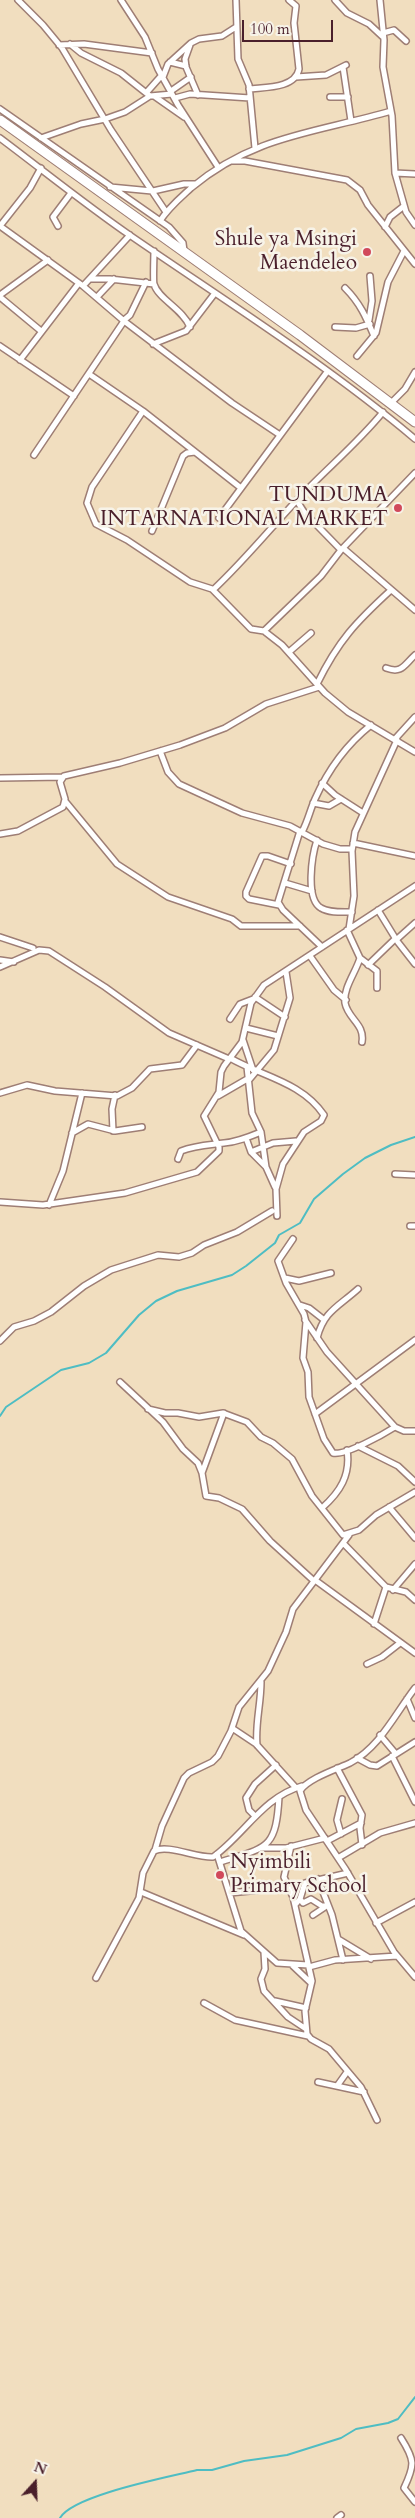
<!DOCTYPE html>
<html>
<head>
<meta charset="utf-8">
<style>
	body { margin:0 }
	#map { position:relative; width:415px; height:2518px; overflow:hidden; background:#f1debf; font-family:Cardo,serif }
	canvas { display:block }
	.north { position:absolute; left:10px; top:2458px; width:50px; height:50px; -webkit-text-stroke:4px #f7f3e8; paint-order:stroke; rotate:20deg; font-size:14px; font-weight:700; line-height:20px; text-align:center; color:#4a1f2b }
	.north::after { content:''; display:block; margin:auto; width:18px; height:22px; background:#4a1f2b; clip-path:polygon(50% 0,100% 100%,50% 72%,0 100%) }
	.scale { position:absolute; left:242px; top:20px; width:91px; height:22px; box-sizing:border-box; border:2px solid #4a1f2b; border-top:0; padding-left:6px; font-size:15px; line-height:18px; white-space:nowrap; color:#4a1f2b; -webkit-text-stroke:4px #f7f3e8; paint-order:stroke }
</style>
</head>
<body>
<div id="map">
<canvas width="415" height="2518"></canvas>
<div class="north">N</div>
<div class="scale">100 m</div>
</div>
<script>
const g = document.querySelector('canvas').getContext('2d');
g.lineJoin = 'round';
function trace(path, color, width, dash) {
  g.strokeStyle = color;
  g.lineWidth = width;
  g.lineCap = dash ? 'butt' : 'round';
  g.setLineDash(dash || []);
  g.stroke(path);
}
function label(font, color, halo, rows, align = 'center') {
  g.font = font + ' Cardo,serif';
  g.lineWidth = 5;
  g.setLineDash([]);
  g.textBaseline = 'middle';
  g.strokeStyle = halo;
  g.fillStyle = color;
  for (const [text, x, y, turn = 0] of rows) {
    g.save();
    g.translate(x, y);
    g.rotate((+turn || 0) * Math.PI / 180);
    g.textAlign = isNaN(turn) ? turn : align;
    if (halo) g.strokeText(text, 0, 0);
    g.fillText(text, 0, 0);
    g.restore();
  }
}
const stream = new Path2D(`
	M0 1416 6 1407 61 1370 89 1363 106 1353 139 1315 156 1301 177 1291 232 1275 246 1266 275 1243 279 1235 300 1223 314 1199 343 1174 365 1158 391 1145 415 1137
	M60 2518C73 2495 169 2477 197 2470H212L244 2461 287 2455 341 2438 356 2429 388 2423 398 2419 415 2397`);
const minor = new Path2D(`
	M18 0 43 25 62 48 111 130 166 212
	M121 0 145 37 158 69 178 105 218 167
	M236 0 238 59 249 85 255 148
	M335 0 347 13 369 24 383 37
	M380 0 384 40 383 67 392 116 395 173 406 212 415 225
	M383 33 394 30 406 41
	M70 44 81 53 121 73 150 96
	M59 45 84 44 152 53
	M190 45 185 59 186 67 198 95
	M170 62 186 66
	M343 67 351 121
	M163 77 168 64 191 43 199 39 222 36 236 27
	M296 77 326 75 346 65
	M249 89C264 87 295 89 299 69L294 23 296 6 289 0
	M171 91 191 77
	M146 93 162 75
	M154 96 184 117
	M330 97H348
	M175 98 190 94 250 98
	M0 109 169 227 183 243 184 251
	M0 138C44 171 86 205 131 236 227 302 326 364 415 439
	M41 138 81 124 105 119 125 112 150 96 172 94
	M232 161H245L347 180 360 190 368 205 415 264
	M395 173 415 174
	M110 187 152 191
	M153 191 184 184H196
	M160 221C168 208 179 199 191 188 254 135 316 133 391 111
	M0 226 83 286 124 321 232 403 280 435
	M0 226 30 188 41 168
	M58 226 53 217 71 193
	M385 227 390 217 404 206
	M154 251C154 255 153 281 154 284 158 299 183 309 190 327
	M90 279H110L154 284
	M83 286 130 235
	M345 288C360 303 366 317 374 336
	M0 295 48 260
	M0 297 41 331
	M97 297 114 279
	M369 320 372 301 370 276
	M123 321 130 315 146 282
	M335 327 356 328 370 324
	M153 344 186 331 215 293
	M0 346 74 396
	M357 356 376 333 388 282 404 251
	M20 360 79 283
	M89 374 143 411 241 488
	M391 403 405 389 415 372
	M143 411 92 487 87 503 96 524 127 540 190 582 212 589 251 629 264 631 282 645 325 693 348 712 415 752
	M34 455 124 321
	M297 501 304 512 341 550
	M219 518 327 372
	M152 531 183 456 187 453 195 452
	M343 548 415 610
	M213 590C243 562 269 530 297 500 325 470 357 444 383 412
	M264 631 321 576 341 550 415 473
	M289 652 311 633
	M386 668C402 674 404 665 415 655
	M317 684C338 641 356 622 391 590
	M395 739 415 717
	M160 751 168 772 179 784 242 813 290 826 323 844 340 849H352
	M0 778 63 777
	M322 783 335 795 363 813
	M65 801 117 864 168 897 232 919 241 926H300
	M313 803 329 806 341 799
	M300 831 278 902 283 910 322 947
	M302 832C308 821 310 810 315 799 328 770 347 744 371 725
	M0 834 18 831 63 807 65 799 60 782 64 776 120 763 180 745 225 728 266 704 319 687
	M317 840C312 855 305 899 321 908 329 913 342 912 352 912
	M353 843 415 856
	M285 883 312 891
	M279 905 249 899 246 896V892L262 856H268L291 864
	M378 910 397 941 415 964
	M349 929 354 896 352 851 355 832 397 740
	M347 930 360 958C356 972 343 988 345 1003 348 1019 365 1024 362 1042
	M0 937 33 948
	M396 940 415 923
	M310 956 334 990 346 1000
	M360 958 377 971V988
	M0 960 14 962
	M368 965 395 939
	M0 967 39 950 49 951 105 987 169 1033 229 1059
	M255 997 285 1017
	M230 1019 240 1004 253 999
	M246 1028 278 1036
	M243 1040 253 1070
	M230 1058C261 1076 302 1082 324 1115L321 1121 304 1132 283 1164 276 1189 277 1216
	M247 1067 252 1113 261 1132 266 1167 275 1187
	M249 1080 274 1050 290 998 286 972
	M0 1093 27 1085 55 1091 117 1096 132 1088 150 1069 182 1065 197 1045
	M218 1096 249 1078
	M113 1131 112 1109 115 1095
	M72 1133 88 1124 115 1131 142 1127
	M246 1138 251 1152 266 1167
	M251 1152 273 1143 296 1141
	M178 1159 181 1151C196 1145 209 1145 224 1143 237 1142 249 1137 261 1132
	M395 1174 415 1175
	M0 1202 43 1205 125 1193 197 1172 219 1151V1147L204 1116 219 1092 221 1072 224 1066 242 1042 251 1003 264 985 415 886
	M49 1205 63 1171 82 1093
	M410 1226H415
	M293 1239 278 1261 286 1283 304 1314 306 1322 303 1358 308 1372 309 1397 324 1439 333 1453C345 1456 384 1434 395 1427
	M285 1278 299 1281 331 1273
	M300 1305 309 1308 323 1319
	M305 1320 327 1352 395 1427 404 1431H415
	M317 1338C324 1311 338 1307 358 1289
	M0 1341 14 1327 34 1321 51 1312 84 1286 111 1270 158 1255 179 1257 192 1253 204 1245 237 1232 272 1211
	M120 1382 163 1422 183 1449 198 1463 202 1473 206 1496 219 1498 242 1509 270 1541 314 1581
	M148 1409 165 1413H178L199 1417 223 1413 247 1422 261 1437 273 1443 292 1459 312 1496 343 1535 359 1530 376 1515 415 1492
	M315 1414 415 1340
	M358 1446 398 1466 415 1482
	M202 1473 224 1413
	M389 1507 415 1538
	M322 1508C340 1492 351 1475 347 1450
	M343 1543 386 1587 406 1592 415 1600
	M315 1580 415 1653
	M393 1590 415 1564
	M374 1624 386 1587
	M367 1664 382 1657 400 1643
	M415 1688C395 1714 380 1747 350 1763 337 1769 307 1779 300 1791L306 1810 346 1870 394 1952 415 1977
	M407 1699 415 1718
	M232 1728 256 1744 296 1788
	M380 1735 396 1754
	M257 1745C255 1724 261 1704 261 1682
	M392 1756 415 1802
	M357 1758 370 1765 377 1766 415 1742
	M337 1768 362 1815 360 1828 362 1845
	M255 1816 249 1810 246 1798 255 1784 276 1765
	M341 1834 337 1820 342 1799
	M327 1841 361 1823
	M291 1846 284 1877 293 1897 312 1981 305 2011 307 2034 311 2039 329 2049 361 2087 377 2120
	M260 1848H286L325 1838
	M155 1850 162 1826 184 1778 189 1773 212 1762 218 1756 231 1731 239 1707 268 1671 286 1632 293 1609 349 1535
	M217 1854 241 1931 277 1963 308 1965
	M338 1858 380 1833 415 1823
	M220 1862C267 1847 276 1850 279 1797
	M318 1879 332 1915 343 1960
	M141 1892 244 1935
	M230 1893 289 1887
	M300 1899 303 1903 311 1899 322 1906H328
	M295 1905 300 1899 305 1883 348 1873
	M313 1915 325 1907
	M376 1923 415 1902
	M338 1939 371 1959
	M264 1952 265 1969 261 1979 264 1991 288 2017 306 2029
	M293 1966 311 1983
	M309 1967 335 1960 397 1956
	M96 1978 139 1898 143 1873 154 1851C168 1844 196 1858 213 1857 244 1835 263 1797 302 1786
	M275 2001 306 2008
	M204 2003 235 2020 308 2036
	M318 2082 364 2092
	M337 2086 347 2072
	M401 2438C415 2460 415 2465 404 2488L415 2502
	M337 2518 341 2515`);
const trunk = new Path2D(`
	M0 120 300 335 415 422`);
const markers = [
	[367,252,5,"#d1495b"],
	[398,508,5,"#d1495b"],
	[220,1875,5,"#d1495b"]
];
const poiNames = [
	["Shule ya Msingi",357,240],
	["Maendeleo",357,264],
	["TUNDUMA",388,496],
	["INTARNATIONAL MARKET",388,520],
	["Nyimbili",230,1863,"left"],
	["Primary School",230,1887,"left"]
];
trace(stream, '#4ebdc3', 2);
trace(minor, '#9e7e75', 8);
trace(trunk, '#9e7e75', 11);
trace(minor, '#fff', 5);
trace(trunk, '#fff', 9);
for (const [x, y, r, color] of markers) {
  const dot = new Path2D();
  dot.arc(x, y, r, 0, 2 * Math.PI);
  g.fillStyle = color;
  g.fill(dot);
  trace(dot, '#f7f3e8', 2);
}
label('21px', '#4a1f2b', '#f7f3e8', poiNames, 'right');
</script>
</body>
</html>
